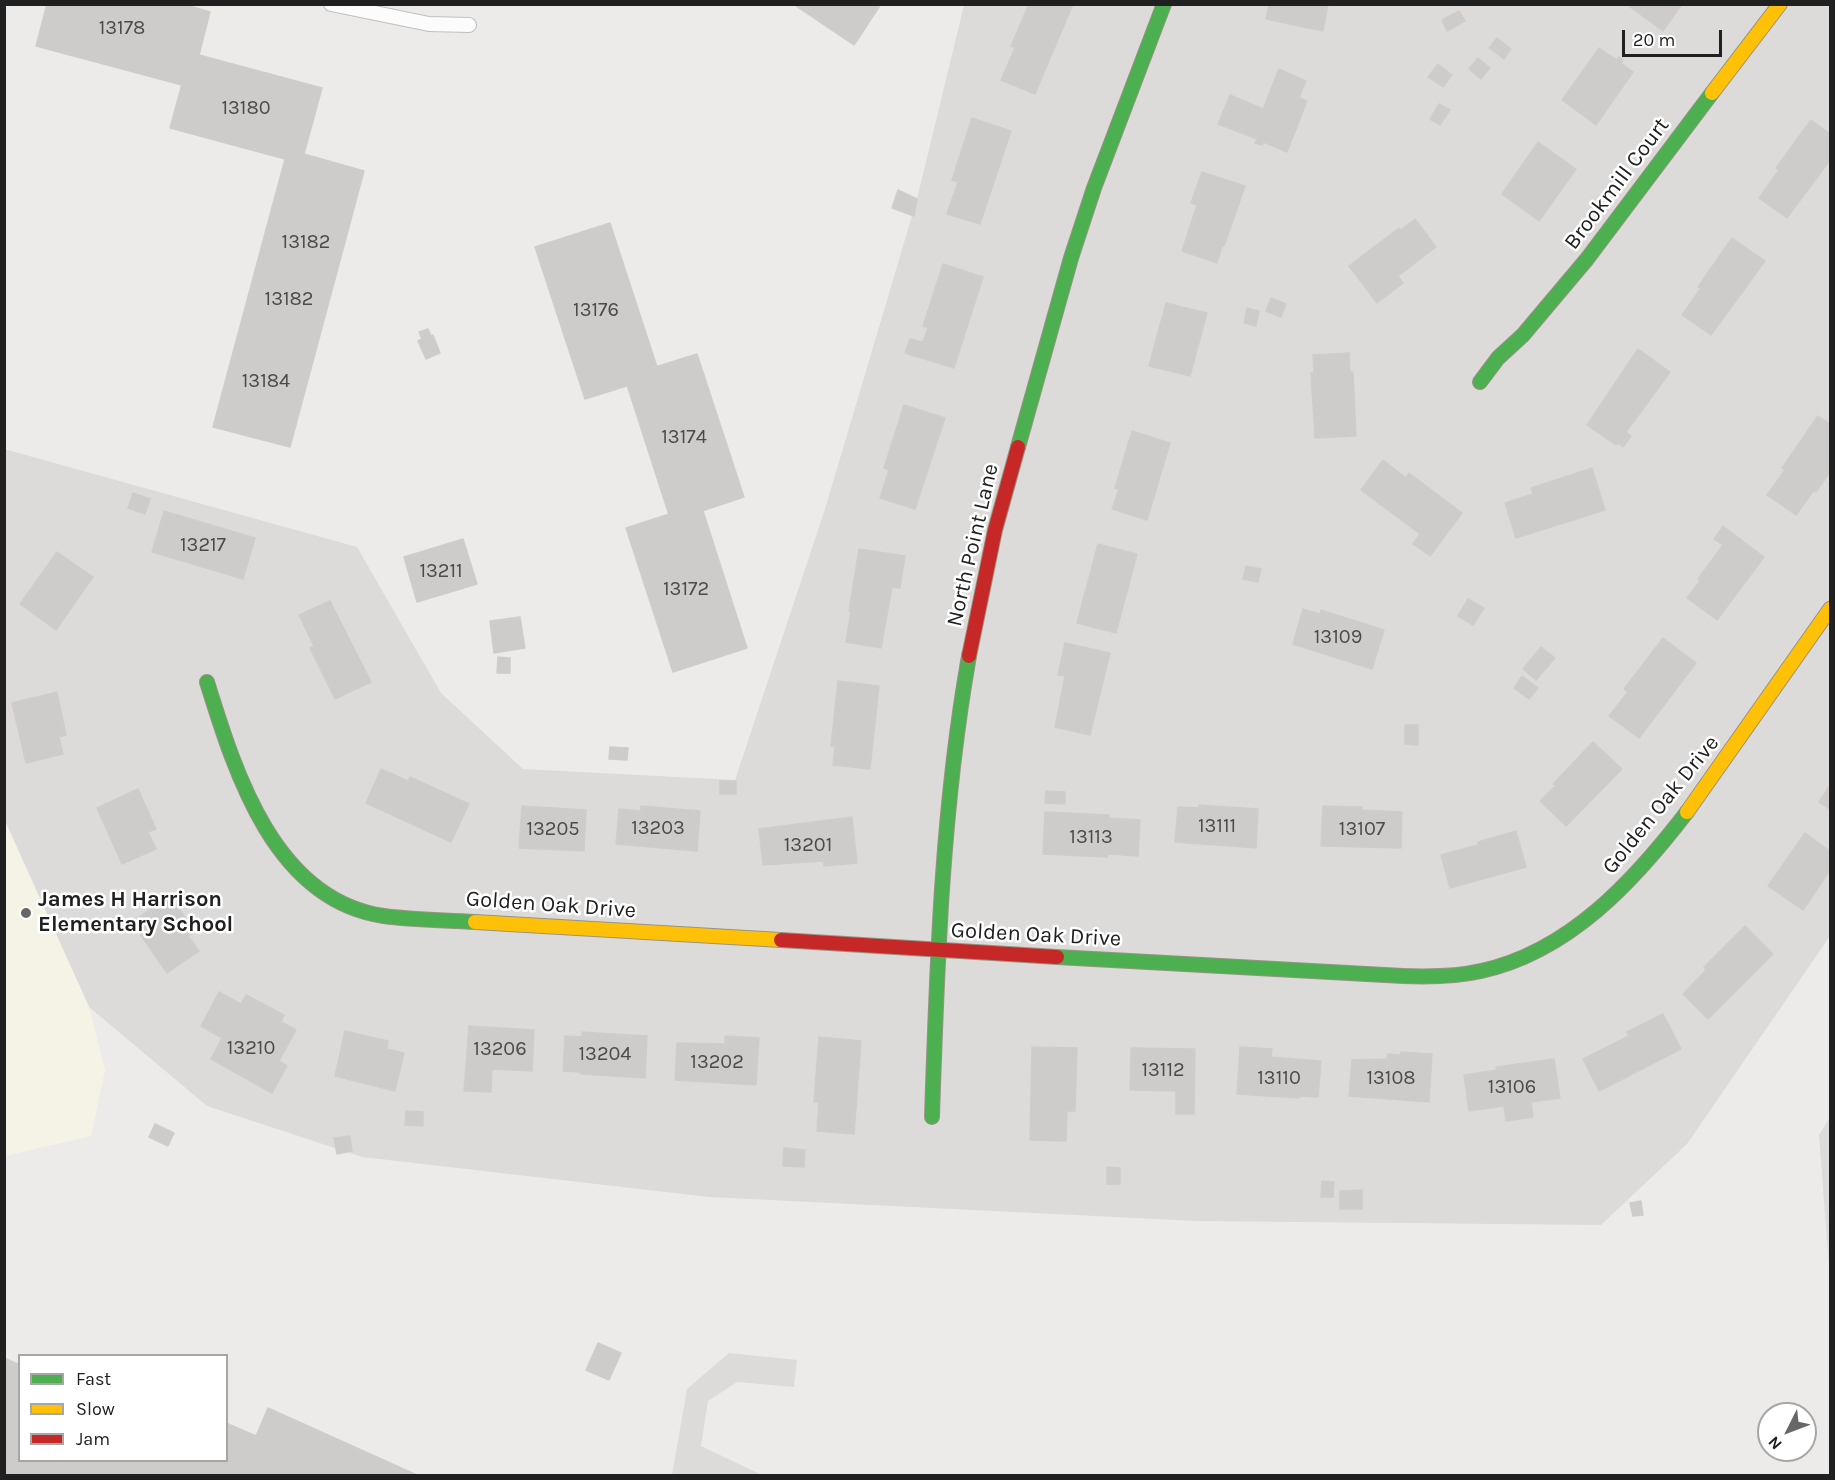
<!DOCTYPE html>
<html>
<head>
<meta charset="utf-8">
<style>
	body { margin:0 }
	#map { position:relative; width:1835px; height:1480px; overflow:hidden; background:#edebe9; font-family:Karla,sans-serif }
	canvas { display:block }
	.frame { position:absolute; inset:0; border:6px solid #202020; pointer-events:none }
	.legend { position:absolute; left:18px; top:1354px; width:210px; height:108px; box-sizing:border-box; background:#fff; border:2px solid #a6a6a6; margin:0; padding:8px 10px; list-style:none; font-size:18px; color:#202020 }
	.legend li { display:flex; align-items:center; gap:12px; height:30px }
	.legend b { width:30px; border:2px solid #a6a6a6 }
	.north { position:absolute; left:1757px; top:1402px; width:60px; height:60px; box-sizing:border-box; background:#fff; border:2px solid #a6a6a6; border-radius:50%; rotate:228deg; font-size:16px; font-weight:700; line-height:24px; text-align:center; color:#202020 }
	.north::after { content:''; display:block; margin:auto; width:21px; height:27px; background:#686766; clip-path:polygon(50% 0,100% 100%,50% 72%,0 100%) }
	.scale { position:absolute; left:1622px; top:30px; width:100px; height:27px; box-sizing:border-box; border:3px solid #202020; border-top:0; padding-left:8px; font-size:18px; line-height:21px; white-space:nowrap; color:#202020; -webkit-text-stroke:4px #fff; paint-order:stroke }
</style>
</head>
<body>
<div id="map">
<canvas width="1835" height="1480"></canvas>
<div class="frame"></div>
<ul class="legend">
<li><b style="height:8px;background:#4caf50"></b>Fast</li>
<li><b style="height:8px;background:#ffc107"></b>Slow</li>
<li><b style="height:8px;background:#c62828"></b>Jam</li>
</ul>
<div class="north">N</div>
<div class="scale">20 m</div>
</div>
<script>
const g = document.querySelector('canvas').getContext('2d');
g.lineJoin = 'round';
function fill(path, color) {
  g.fillStyle = color;
  g.fill(path, 'evenodd');
}
function trace(path, color, width, dash) {
  g.strokeStyle = color;
  g.lineWidth = width;
  g.lineCap = dash ? 'butt' : 'round';
  g.setLineDash(dash || []);
  g.stroke(path);
}
function label(font, color, halo, rows, align = 'center') {
  g.font = font + ' Karla,sans-serif';
  g.lineWidth = 5;
  g.setLineDash([]);
  g.textBaseline = 'middle';
  g.strokeStyle = halo;
  g.fillStyle = color;
  for (const [text, x, y, turn = 0] of rows) {
    g.save();
    g.translate(x, y);
    g.rotate((+turn || 0) * Math.PI / 180);
    g.textAlign = isNaN(turn) ? turn : align;
    if (halo) g.strokeText(text, 0, 0);
    g.fillText(text, 0, 0);
    g.restore();
  }
}
const residential = new Path2D(`
	M964 5H1830V936L1687 1144 1601 1225 1196 1221 709 1197 362 1157 207 1106 89 1007 5 820 4 449 357 547 441 693 523 769 735 780 825 509 917 199Z
	M1830 1117V1280L1819 1135Z`);
const education = new Path2D(`
	M4 820 89 1007 105 1070 91 1136 5 1156Z`);
const religious = new Path2D(`
	M729 1353 797 1360 794 1387 737 1382 708 1401 701 1446 762 1475H672L687 1389Z`);
const building = new Path2D(`
	M47 4H183L210 12 199 55 194 64 188 62 182 85 36 46Z
	M793 4H881L854 45Z
	M1029 4H1073L1035 94 1001 80 1015 48 1011 46Z
	M1269 4H1328L1323 31 1266 19Z
	M1630 4H1682L1663 31 1629 6Z
	M1459 11 1465 21 1447 31 1442 20Z
	M1497 38 1511 49 1504 59 1489 48Z
	M1599 48 1617 60 1619 57 1623 60 1621 63 1633 72 1596 125 1562 100Z
	M199 55 322 88 304 154 285 159 170 128 188 62 194 64Z
	M1478 58 1490 68 1481 79 1469 69Z
	M1438 64 1452 75 1443 87 1428 77Z
	M1279 69 1306 81 1299 98 1307 101 1287 152 1263 142 1262 145 1255 143 1257 139 1218 124 1230 95 1263 109Z
	M1439 104 1450 110 1440 125 1430 119Z
	M972 118 1011 131 980 224 947 214 958 182 952 180Z
	M1811 120 1830 134V160L1787 218 1759 198 1779 170 1776 168Z
	M1538 142 1576 169 1539 221 1502 194Z
	M304 154 364 171 290 447 213 427 285 159Z
	M1202 172 1245 186 1224 246H1222L1217 263 1182 251 1197 205 1191 203Z
	M898 190 917 199 914 216 892 208Z
	M1415 219 1436 247 1398 276 1403 283 1377 303 1349 266 1399 228 1401 230Z
	M610 223 657 367 633 374 636 383 585 399 535 247Z
	M1732 238 1765 261 1711 335 1682 315 1701 288 1698 287Z
	M943 264 983 277 954 368 905 353 910 339 923 342 928 328 923 326Z
	M1271 298 1286 304 1281 317 1266 311Z
	M1166 303 1207 313 1190 376 1149 366Z
	M1247 308 1259 311 1256 326 1244 323Z
	M428 329 431 336 433 335 440 353 426 359 418 341 422 339 419 332Z
	M1638 349 1670 372 1626 432 1631 436 1623 447 1618 443 1616 445 1587 425Z
	M1349 353 1350 372H1353L1356 436 1315 438 1311 373H1314L1313 355Z
	M697 354 744 497 693 514 691 507 669 515 627 385 636 383 633 374Z
	M904 405 945 418 915 509 880 498 889 470 884 468Z
	M1818 416 1830 424V472L1816 492 1814 490 1796 515 1767 495 1785 470 1782 468Z
	M1132 431 1170 443 1147 520 1112 509 1119 489 1115 488Z
	M1383 460 1406 478 1409 473 1462 513 1430 556 1413 544 1420 534 1361 490Z
	M1592 468 1605 510 1516 538 1505 503 1533 494 1531 488Z
	M133 493 150 499 145 514 128 508Z
	M691 507 693 514 703 511 747 648 673 672 626 528Z
	M164 511 255 538 243 579 152 552Z
	M1723 526 1764 557 1717 620 1687 598 1700 581 1698 579 1723 545 1714 539Z
	M463 539 477 584 417 602 404 557Z
	M1098 544 1137 554 1116 633 1077 623Z
	M859 549 905 556 900 588 892 587 881 648 846 642 851 611H849Z
	M57 552 93 577 56 630 20 604Z
	M1246 566 1261 569 1258 582 1243 579Z
	M1468 599 1484 608 1473 625 1458 616Z
	M330 601 371 682 335 699 310 648 314 646 299 615Z
	M1303 609 1320 614 1321 610 1384 630 1372 669 1293 644Z
	M520 617 525 648 494 653 490 621Z
	M1663 638 1696 663 1639 738 1609 716 1628 692 1624 689Z
	M1065 643 1110 653 1090 735 1055 727 1065 676 1058 675Z
	M1541 647 1555 658 1536 680 1523 669Z
	M498 657 510 658V673H497Z
	M1522 676 1538 688 1529 699 1514 688Z
	M838 681 879 686 870 769 833 765 835 747 831 746Z
	M57 692 66 735 59 737 63 754 26 763 12 703Z
	M1405 725H1418V745L1405 744Z
	M1593 742 1622 769 1566 826 1540 801 1556 785 1553 784Z
	M610 747 628 748 627 760 609 759Z
	M381 769 408 781 410 777 469 804 451 842 366 803Z
	M720 781H736V794H720Z
	M1830 785V809L1819 802Z
	M138 789 156 829 148 832 156 849 122 864 97 808Z
	M1046 791 1065 792V804L1045 803Z
	M1199 805 1258 809 1256 848 1175 842 1178 807 1199 808Z
	M522 806 586 810 584 851 519 848Z
	M641 806 700 811 697 851 616 844 619 809 641 811Z
	M1323 806 1362 807V810L1402 812 1401 848 1321 846Z
	M1045 812 1109 815V818L1140 820 1138 856 1108 854 1107 857 1043 854Z
	M852 817 857 863 824 866V861L763 865 759 829Z
	M1516 831 1526 867 1450 888 1441 855 1478 845V842Z
	M1805 833 1830 851V870L1803 910 1768 886Z
	M170 896 195 932 188 936 199 951 167 973 132 922Z
	M1745 926 1773 954 1708 1019 1683 994 1706 970 1704 967Z
	M219 992 241 1004 246 995 284 1015 281 1022 296 1030 279 1061 287 1066 272 1093 211 1059 222 1038 201 1026Z
	M1663 1014 1681 1049 1599 1091 1583 1059 1629 1036 1627 1032Z
	M469 1026 534 1030 532 1071 492 1069 491 1092 464 1091Z
	M345 1031 388 1041 387 1049 404 1053 395 1091 335 1076Z
	M582 1032 647 1036 645 1078 581 1074V1072L563 1071 565 1036 582 1037Z
	M725 1036 759 1038 756 1085 675 1080 677 1043 725 1044Z
	M819 1037 861 1041 854 1134 817 1131 819 1102H814Z
	M1032 1047 1077 1048 1075 1111H1067L1066 1141 1030 1140Z
	M1240 1047 1272 1049 1271 1057 1321 1061 1318 1097 1300 1096 1299 1098 1237 1094Z
	M1131 1048 1195 1049 1194 1114H1176V1091L1130 1090Z
	M1401 1052 1432 1054 1429 1102 1349 1096 1352 1060 1387 1059 1388 1054 1401 1055Z
	M1554 1059 1560 1098 1531 1102 1533 1117 1506 1121 1504 1106 1469 1111 1464 1075 1497 1070 1496 1067Z
	M406 1111 423 1112V1126L405 1125Z
	M155 1124 174 1133 168 1146 149 1137Z
	M350 1136 352 1151 337 1154 334 1138Z
	M784 1148 805 1150 804 1167 783 1166Z
	M1107 1167 1120 1168V1184H1107Z
	M1322 1181 1334 1182 1333 1197H1321Z
	M1362 1190V1209H1340V1191Z
	M1641 1201 1643 1215 1633 1216 1630 1203Z
	M598 1343 621 1353 609 1380 586 1370Z
	M4 1358 20 1365V1460H226V1423L256 1436 268 1408 419 1476H4Z`);
const lane = new Path2D(`
	M331 4 429 24 469 25`);
const fast = new Path2D(`
	M1480 382 1498 358 1523 335 1587 259 1712 93
	M1018 447 1071 258 1094 188 1164 4
	M207 682C235 772 274 900 384 916 413 920 445 920 475 922
	M1057 957 1403 976C1429 977 1455 977 1481 971 1569 952 1634 881 1687 812
	M932 1117C937 963 942 808 969 656`);
const slow = new Path2D(`
	M1712 93 1780 4
	M1687 812 1830 609
	M475 922 781 940`);
const jam = new Path2D(`
	M969 656 995 530 1018 447
	M781 940 1057 957`);
const markers = [
	[26,913,6,"#686766"]
];
const numberNames = [
	["13178",122,28],
	["13180",246,108],
	["13182",306,242],
	["13182",289,299],
	["13176",596,310],
	["13184",266,381],
	["13174",684,437],
	["13217",203,545],
	["13211",441,571],
	["13172",686,589],
	["13109",1338,637],
	["13111",1217,826],
	["13203",658,828],
	["13205",553,829],
	["13107",1362,829],
	["13113",1091,837],
	["13201",808,845],
	["13210",251,1048],
	["13206",500,1049],
	["13204",605,1054],
	["13202",717,1062],
	["13112",1163,1070],
	["13110",1279,1078],
	["13108",1391,1078],
	["13106",1512,1087]
];
const streetNames = [
	["Brookmill Court",1617,184,-53],
	["North Point Lane",973,545,-77],
	["Golden Oak Drive",1661,805,-51],
	["Golden Oak Drive",551,905,4],
	["Golden Oak Drive",1036,935,3]
];
const poiNames = [
	["James H Harrison",38,900],
	["Elementary School",38,925]
];
fill(residential, '#dddbda');
fill(education, '#f5f2e6');
fill(religious, '#dcdbda');
fill(building, '#ceccca');
trace(building, '#d0ccca', 1.5);
trace(lane, '#c1c0bf', 16);
trace(fast, '#969483', 16);
trace(slow, '#969483', 16);
trace(jam, '#969483', 16);
trace(lane, '#fcfcfc', 14);
trace(fast, '#4caf50', 14);
trace(slow, '#ffc107', 14);
trace(jam, '#c62828', 14);
for (const [x, y, r, color] of markers) {
  const dot = new Path2D();
  dot.arc(x, y, r, 0, 2 * Math.PI);
  g.fillStyle = color;
  g.fill(dot);
  trace(dot, '#fff', 2);
}
label('20px', '#4c4b4a', null, numberNames);
label('22px', '#202020', '#fff', streetNames);
label('bold 22px', '#202020', '#fff', poiNames, 'left');
</script>
</body>
</html>
